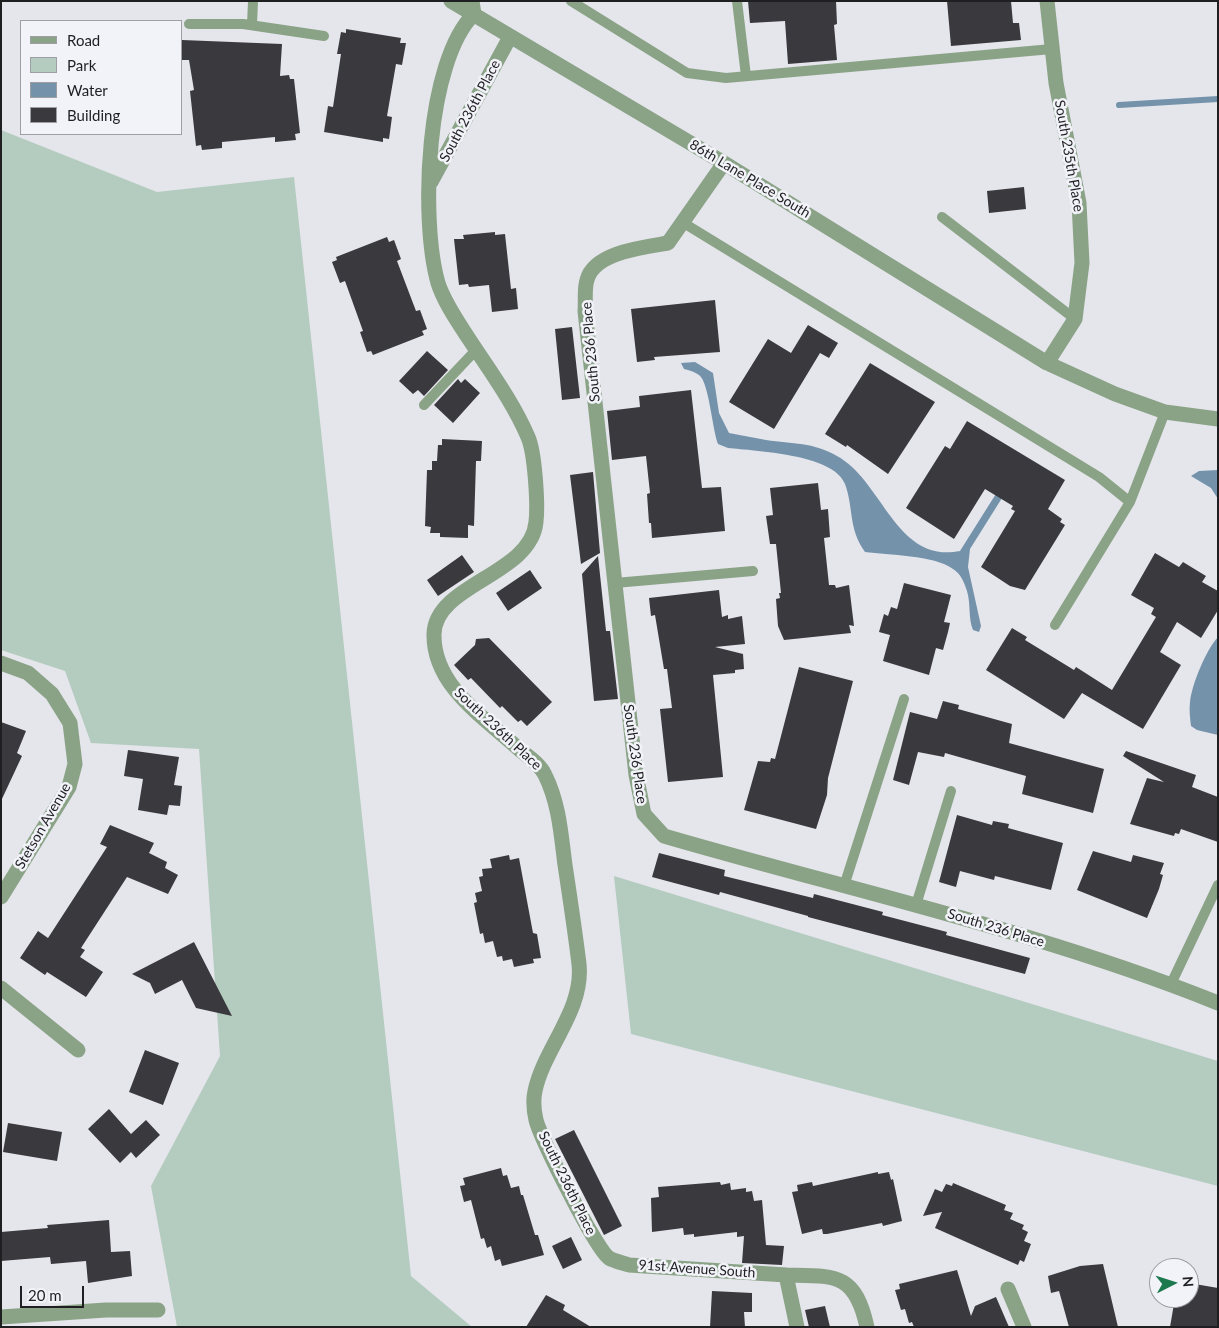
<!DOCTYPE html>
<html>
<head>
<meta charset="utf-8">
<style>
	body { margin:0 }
	#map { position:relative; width:1219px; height:1328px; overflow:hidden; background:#e5e5ec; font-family:Lato,sans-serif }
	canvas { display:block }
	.frame { position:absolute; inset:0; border:2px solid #1f1f21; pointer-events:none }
	.legend { position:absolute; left:20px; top:20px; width:162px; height:115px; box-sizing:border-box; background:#f2f2f9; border:1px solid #9e9ea3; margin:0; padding:6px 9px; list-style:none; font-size:15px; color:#1f1f21 }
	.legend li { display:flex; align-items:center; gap:10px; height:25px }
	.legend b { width:25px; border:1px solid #9e9ea3 }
	.north { position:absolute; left:1149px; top:1258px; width:50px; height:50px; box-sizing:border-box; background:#f2f2f9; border:1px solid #9e9ea3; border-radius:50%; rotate:85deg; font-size:14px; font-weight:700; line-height:20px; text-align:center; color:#1f1f21 }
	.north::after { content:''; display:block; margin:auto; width:18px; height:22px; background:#1c784d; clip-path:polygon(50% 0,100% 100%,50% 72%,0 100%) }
	.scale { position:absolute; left:20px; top:1286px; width:64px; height:22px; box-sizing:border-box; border:2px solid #1f1f21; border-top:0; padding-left:6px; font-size:15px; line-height:18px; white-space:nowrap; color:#1f1f21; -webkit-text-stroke:4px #f2f2f9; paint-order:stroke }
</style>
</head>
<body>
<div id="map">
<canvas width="1219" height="1328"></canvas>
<div class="frame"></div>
<ul class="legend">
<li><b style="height:6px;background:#8aa386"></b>Road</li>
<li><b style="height:14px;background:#b4ccbf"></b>Park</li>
<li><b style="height:14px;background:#7493ab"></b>Water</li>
<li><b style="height:14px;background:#3a393e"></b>Building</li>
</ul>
<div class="north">N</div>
<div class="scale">20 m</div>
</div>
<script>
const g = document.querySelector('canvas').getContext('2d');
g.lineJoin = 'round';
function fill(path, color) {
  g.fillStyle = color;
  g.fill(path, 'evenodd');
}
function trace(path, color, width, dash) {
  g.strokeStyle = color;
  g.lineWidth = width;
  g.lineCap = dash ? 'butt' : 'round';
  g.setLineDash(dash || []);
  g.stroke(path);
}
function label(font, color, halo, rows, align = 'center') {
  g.font = font + ' Lato,sans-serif';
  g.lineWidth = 5;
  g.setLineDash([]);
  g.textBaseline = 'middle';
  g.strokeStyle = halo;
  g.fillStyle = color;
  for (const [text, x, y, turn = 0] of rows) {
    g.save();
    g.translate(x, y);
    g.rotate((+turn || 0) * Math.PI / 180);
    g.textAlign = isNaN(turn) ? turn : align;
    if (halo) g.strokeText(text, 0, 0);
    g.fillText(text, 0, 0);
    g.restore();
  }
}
const green = new Path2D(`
	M1 130 157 192 294 177 411 1276 472 1327H177L151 1186 220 1056 199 749 91 743 65 671 1 650Z
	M614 876 1218 1061V1186L631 1034Z`);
const water = new Path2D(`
	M695 362 713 373 719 413 729 433C741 435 754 438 766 440 793 444 813 442 837 456 883 481 896 564 960 551L999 489 1002 498 970 549 968 567 981 626 979 632 973 630C968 618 971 604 967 591 964 582 961 574 953 569 934 555 888 555 865 552 848 528 854 509 845 484 834 454 755 451 728 448L718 444C712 428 709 382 699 375 695 372 689 370 684 369L681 363Z
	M1218 470V499L1211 488 1191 476 1199 471Z
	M1218 637V735L1197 730 1191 726C1190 718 1189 710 1190 702 1192 684 1206 650 1218 637Z`);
const stream = new Path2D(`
	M1119 105 1218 99`);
const building = new Path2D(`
	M748 1H836L837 24 834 25 837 60 788 64 785 21 750 23Z
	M947 1H1011L1013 23H1019L1021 40 951 46Z
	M346 29 401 38 400 43H406L402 65 396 64 387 116 392 117 389 139 383 138V142L324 132 328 106 333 107 341 54H337L341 32 346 33Z
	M182 40 282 44 280 76 289 75 290 79H294L300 133 295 134 296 140 275 142V137L222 142V148L202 150 201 145 196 146 190 91 194 90 189 60H182Z
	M1024 187 1026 209 989 213 987 191Z
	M495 232V235L505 234 511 289 516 288 518 309 492 312 489 285 469 287 468 284 459 285 454 239H464L463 235Z
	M387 237 389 242 394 240 401 259 397 261 416 311 420 310 427 329 422 331 424 335 373 355 371 351 367 352 360 332 363 331 345 281 340 283 332 262 337 260 336 257Z
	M715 300 720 352 654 357 655 360 637 362 631 309Z
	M808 325 838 343 829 358 820 353 774 429 729 402 768 339 791 353Z
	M572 327 580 398 562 400 555 329Z
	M427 351 448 370 424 396 418 390 413 394 399 381Z
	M870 363 935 402 888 474 847 445 846 447 825 434Z
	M458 379 461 383 465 379 480 393 453 423 434 405Z
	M691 390 702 488 721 487 725 531 652 538 651 523H649L647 494 650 493 646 456 612 460 607 411 640 407 639 396Z
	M967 421 1065 480 1048 509 1062 519 1060 522 1065 525 1025 590 1010 586 981 567 1015 511 1011 509 1013 506 985 489 954 539 906 508 945 446 950 449Z
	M442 439 482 441 481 461H476L474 526 468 525V538L440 537V533H430L431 527 425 526 427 470H432V461H437L438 445H442Z
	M593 472 600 553 581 564 570 475Z
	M818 483 821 510 828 509 830 537 824 538 829 585H835L836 588 849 585 854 626 849 625 851 633 784 640 778 626 776 599 780 598 779 593H781L776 544H770L766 516 773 515 770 488Z
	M1155 553 1179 567 1183 562 1206 576 1202 582 1218 591V610L1201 638 1177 622 1160 652 1181 665 1143 729 1082 693 1064 719 986 670 1012 628 1027 637 1025 640 1074 670 1076 667 1112 690 1156 617 1151 614 1154 608 1131 595Z
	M462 555 474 572 438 596 427 580Z
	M598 556 606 631H610L618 699 594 701 582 574Z
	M530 570 542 588 508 611 496 593Z
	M904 583 951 595 944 622 950 623 948 632 943 650 936 648 929 675 883 661 890 635 879 632 884 614 888 616 891 607 897 609Z
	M719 590 722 617 728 615V619L742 616 745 644 715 647 743 654 744 669 735 670V673L713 675 723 777 668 782 660 709 672 708 667 669H664L655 615 651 616 649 598Z
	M489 638 552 702 527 726 521 720 518 722 502 706 500 708 471 678 468 680 454 665 475 645 476 639Z
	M799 667 853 681 828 778 827 795 816 829 744 810 758 761 770 762 771 758 775 759Z
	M943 701 959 705 958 709 1012 724 1009 743 1104 769 1093 813 1022 794 1026 776 945 753 944 757 918 752 909 785 893 780 910 712 937 719Z
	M1 722 26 731 17 753 22 756 1 801Z
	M128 750 179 757 174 785 182 786 180 806 169 805 167 815 138 810 143 779 124 776Z
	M1126 751 1196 775 1192 787 1218 797V842L1181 829 1179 834 1175 833 1174 836 1130 824 1147 778 1164 782 1123 756Z
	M957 815 992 825 993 821 1009 824 1008 828 1063 843 1051 890 995 876 994 880 960 871 956 887 939 882Z
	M110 825 154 843 149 853 167 862 165 868 178 875 168 894 127 877 81 948 85 950 80 957 103 972 86 997 47 972 45 975 20 958 38 931 48 938 107 847 100 844Z
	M1093 851 1131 862 1133 855 1164 863 1160 874 1163 875 1159 889 1147 918 1077 890Z
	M659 853 725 870 724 876 813 898 814 894 883 912 882 915 947 932 946 935 1030 958 1025 974 808 917V916L720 892 719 895 652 877Z
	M509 855 510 860 519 858 533 933 537 934 541 958 533 959 534 963 514 967 512 959 503 961 502 956 497 957 493 941 485 943 483 933 480 934 474 903 477 902 475 893 482 891 479 877 483 876 482 869 492 868 490 859Z
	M194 942 232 1016 196 1008 182 980 155 994 150 983 132 974Z
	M145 1050 179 1063 163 1105 129 1092Z
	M109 1109 131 1134 146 1120 160 1135 136 1158 131 1152 120 1163 88 1129Z
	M8 1123 62 1132 57 1161 3 1152Z
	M574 1130 622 1226 604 1235 555 1139Z
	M501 1168 503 1176 507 1175 511 1188 519 1186 521 1195H523L535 1235H538L544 1255 502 1266 500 1259 495 1261 491 1246 487 1248 484 1238 481 1239 471 1200 464 1202 460 1186 465 1185 463 1178Z
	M878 1172V1174L889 1172 891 1180 893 1179 902 1221 883 1226 882 1223 827 1234H823L822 1229 802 1234 792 1192 798 1191 797 1185 812 1182 813 1186Z
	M720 1182 721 1185 730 1183 731 1190 746 1188V1192L752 1191 754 1201 762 1200 766 1245 784 1246 782 1265 742 1263 744 1236 737 1237V1232L694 1237V1234L684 1235 683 1228 652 1232 651 1198 659 1197 658 1187Z
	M953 1183 1006 1205 1004 1210 1013 1213 1010 1219 1024 1225 1022 1229 1028 1232 1024 1241 1031 1244 1024 1262 1020 1260 1018 1265 935 1228 942 1212 923 1216 935 1189 942 1192 946 1184 952 1186Z
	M109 1220 111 1252 130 1251 132 1276 88 1283 86 1261 51 1264 50 1257 1 1261V1232L48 1228 47 1225Z
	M571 1237 582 1260 563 1269 552 1246Z
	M1103 1264 1118 1327H1069L1059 1291 1051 1293 1048 1276 1080 1266Z
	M957 1270 971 1316 975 1306 996 1297 1009 1327H914L912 1322 909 1323 905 1309 901 1310 895 1290 900 1289 899 1284Z
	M1189 1283 1218 1288V1327H1170L1175 1298H1189Z
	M712 1291 752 1293V1312H744L745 1327H710Z
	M546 1295 565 1305 563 1310 591 1327H526Z
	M825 1306 830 1327H809L805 1310Z`);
const lane = new Path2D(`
	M571 1 687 73 726 78 1052 49
	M737 1 746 76
	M189 24H243L324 36
	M252 25 253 1
	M942 217 1075 319
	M682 222 1099 477 1130 502
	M424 405 476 350
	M615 583 753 571
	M1055 625 1130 502 1165 412
	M844 886 904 699
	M916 905 951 791
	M1171 984 1218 885`);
const street = new Path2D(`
	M451 1 724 163 1047 363 1115 394 1165 412 1218 419
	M472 1 474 14C426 61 420 220 438 283 444 302 458 322 469 339 490 371 513 402 528 437 535 453 538 504 536 522 531 575 435 584 434 634 433 686 485 718 520 750 529 757 540 764 545 775 559 803 561 834 565 865 570 898 575 931 579 964 584 1010 544 1048 535 1091 533 1100 534 1111 536 1120 540 1137 596 1250 609 1258 614 1261 623 1263 629 1265L786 1275 797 1327
	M724 163 668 243C645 247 594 252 587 280 584 289 586 301 585 311L636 775 644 814 664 836C849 890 1039 931 1218 1003
	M431 182 510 37
	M1047 363 1075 319 1082 263 1079 203 1056 83 1047 1
	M1 663 28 673 52 694 70 723 75 764 69 787 1 897
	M1 988 78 1050
	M786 1275C835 1276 855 1272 867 1327
	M1008 1289 1024 1327
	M1 1317 106 1310H158`);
const streetNames = [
	["South 236th Place",470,111,-62],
	["South 235th Place",1069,156,80],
	["86th Lane Place South",750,179,31],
	["South 236 Place",591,352,-95],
	["South 236th Place",498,729,43],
	["South 236 Place",635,754,82],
	["Stetson Avenue",43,826,-60],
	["South 236 Place",996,928,17],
	["South 236th Place",567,1183,64],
	["91st Avenue South",697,1269,4]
];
fill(green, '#b4ccbf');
fill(water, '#7493ab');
trace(stream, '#7493ab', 6);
fill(building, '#3a393e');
trace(lane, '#8aa386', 10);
trace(street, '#8aa386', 15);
label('14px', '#1f1f21', '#f2f2f9', streetNames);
</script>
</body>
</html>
